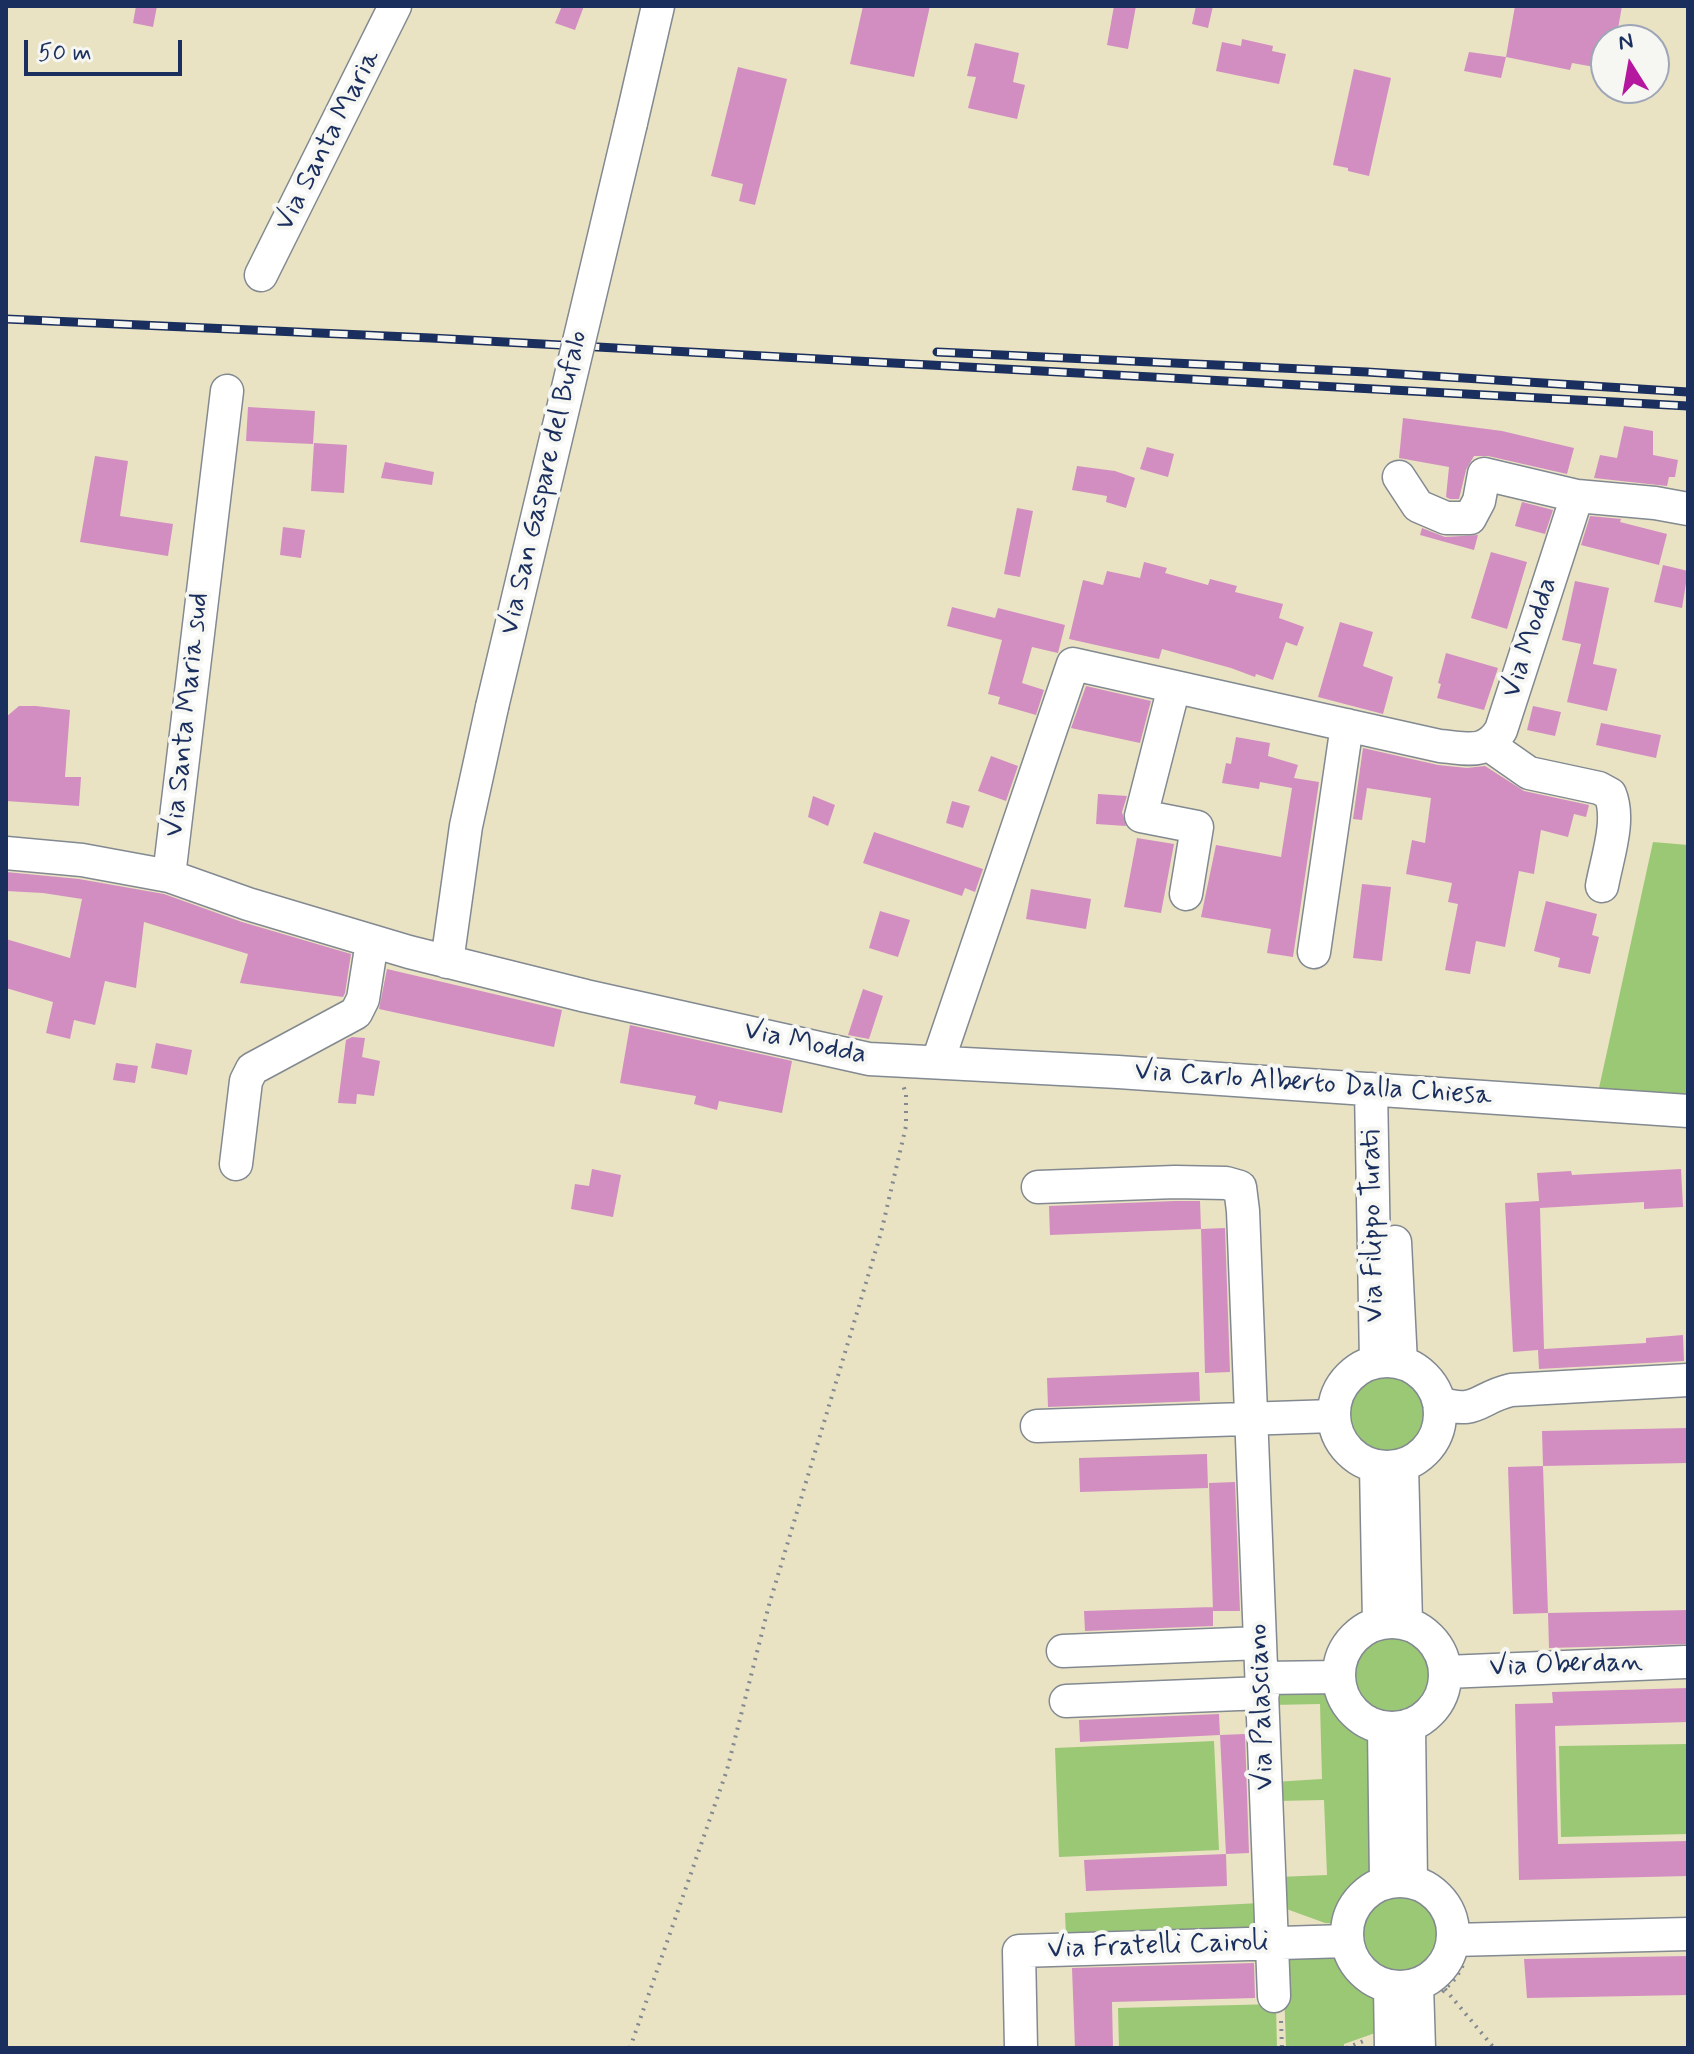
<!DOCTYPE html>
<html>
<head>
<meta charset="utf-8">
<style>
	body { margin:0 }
	#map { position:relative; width:1694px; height:2054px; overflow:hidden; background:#e9e3c3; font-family:Mynerve,sans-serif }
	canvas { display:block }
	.frame { position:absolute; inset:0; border:8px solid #1b2f5e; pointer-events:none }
	.north { position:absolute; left:1590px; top:24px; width:80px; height:80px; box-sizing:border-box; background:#f6f6f2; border:2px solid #9ea6b7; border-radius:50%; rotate:349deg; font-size:22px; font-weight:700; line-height:32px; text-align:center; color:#1b2f5e }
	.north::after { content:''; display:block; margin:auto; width:28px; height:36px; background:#b5179e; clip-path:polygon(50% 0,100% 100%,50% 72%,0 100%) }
	.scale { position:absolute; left:24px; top:40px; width:158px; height:36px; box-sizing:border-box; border:4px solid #1b2f5e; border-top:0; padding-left:10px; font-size:24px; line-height:28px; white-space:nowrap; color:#1b2f5e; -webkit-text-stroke:6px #f6f6f2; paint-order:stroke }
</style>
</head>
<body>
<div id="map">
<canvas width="1694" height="2054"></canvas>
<div class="frame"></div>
<div class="north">N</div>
<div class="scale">50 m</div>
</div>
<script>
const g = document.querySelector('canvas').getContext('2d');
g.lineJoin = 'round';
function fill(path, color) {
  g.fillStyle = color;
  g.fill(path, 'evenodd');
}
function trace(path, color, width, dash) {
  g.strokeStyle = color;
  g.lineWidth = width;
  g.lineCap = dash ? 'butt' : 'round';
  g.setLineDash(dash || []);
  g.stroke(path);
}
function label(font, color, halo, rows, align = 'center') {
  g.font = font + ' Mynerve,sans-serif';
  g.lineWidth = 8;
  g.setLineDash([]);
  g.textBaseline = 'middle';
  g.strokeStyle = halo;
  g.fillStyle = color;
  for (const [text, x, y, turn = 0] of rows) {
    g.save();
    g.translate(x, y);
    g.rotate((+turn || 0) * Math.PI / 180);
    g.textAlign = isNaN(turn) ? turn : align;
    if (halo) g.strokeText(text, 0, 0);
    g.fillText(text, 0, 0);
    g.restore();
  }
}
const green = new Path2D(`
	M1653 842 1688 845V1095L1599 1088Z
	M1347 1414a40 40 0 1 1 80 0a40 40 0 1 1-80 0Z
	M1353 1674a40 40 0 1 1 80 0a40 40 0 1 1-80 0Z
	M1270 1687 1336 1693 1346 1712 1374 1732 1371 1880C1354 1889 1346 1905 1341 1924L1325 1923 1281 1907 1278 1877 1327 1875 1324 1800 1276 1801 1274 1782 1322 1779 1320 1704 1271 1705Z
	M1214 1741 1219 1850 1059 1857 1055 1748Z
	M1688 1744V1834L1561 1837 1559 1746Z
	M1361 1935a40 40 0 1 1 80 0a40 40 0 1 1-80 0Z
	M1260 1903 1261 1931 1066 1936 1065 1913Z
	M1341 1957C1347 1978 1362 1982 1376 1996L1378 2032 1344 2044V2048H1286L1283 1958Z
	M1276 2004 1277 2048H1119L1118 2008Z`);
const building = new Path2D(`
	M136 6H157L153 27 133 23Z
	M562 6H584L575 30 555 23Z
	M863 6H930L914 77 850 64Z
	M1114 6H1136L1128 49 1107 45Z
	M1196 6H1213L1208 28 1192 24Z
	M1515 6H1622L1616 40H1606V69L1572 63 1570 70 1506 57Z
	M1242 39 1273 46 1272 51 1286 54 1279 84 1216 71 1222 42 1241 46Z
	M975 43 1019 53 1013 82 1025 85 1017 119 968 108 976 77 967 76Z
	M1469 52 1506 57 1501 78 1464 71Z
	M738 67 787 79 755 205 739 201 743 184 711 176Z
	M1354 69 1391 78 1369 176 1348 171V168L1333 165Z
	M248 407 315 411 313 444 246 441Z
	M1403 418 1502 431 1574 448 1567 474 1488 456H1474L1466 470 1459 499H1450L1446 497 1449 467 1399 458Z
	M1624 426 1653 431V455L1678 460 1675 477H1669L1667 486 1594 478 1600 455 1617 458Z
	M314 443 347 445 344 493 311 491Z
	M1147 447 1174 454 1168 477 1140 469Z
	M95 456 128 461 120 516 173 524 168 556 80 542Z
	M385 462 434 472 432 485 381 478Z
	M1077 466 1115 471 1135 478 1126 508 1106 502 1107 496 1072 490Z
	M1522 502 1553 510 1545 534 1515 526Z
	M1017 508 1033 511 1020 577 1004 574Z
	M1590 516 1621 519 1620 522 1667 534 1659 565 1581 545Z
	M283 527 305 530 301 558 280 555Z
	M1422 528 1445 537 1478 535 1474 550 1420 535Z
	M1491 552 1527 562 1507 629 1471 618Z
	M1144 562 1167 568 1165 573 1208 585 1210 579 1237 586 1235 592 1283 604 1279 618 1304 627 1297 646 1286 642 1273 680 1256 674 1255 677 1231 668 1162 649 1159 659 1069 639 1083 580 1103 585 1107 571 1140 578Z
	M1663 565 1688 571 1682 608 1654 602Z
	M1575 581 1609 588 1593 664 1617 669 1607 711 1567 702 1581 644 1562 640Z
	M952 607 995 618 998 608 1065 625 1058 653 1032 647 1022 683 1044 690 1036 715 998 704 1000 697 988 694 1002 640 947 626Z
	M1340 622 1373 632 1363 666 1393 677 1383 714 1318 697Z
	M1446 653 1498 668 1484 710 1437 698 1441 684 1438 683Z
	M1086 686 1151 701 1140 743 1071 728Z
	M19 706H36L70 710 65 777H81L79 806 6 801V717Z
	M1533 706 1561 712 1555 736 1527 730Z
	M1601 723 1661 735 1656 758 1596 745Z
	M1236 737 1270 743 1268 756 1298 765 1294 778 1319 782 1293 957 1267 953 1271 929 1201 917 1216 845 1281 857 1292 788 1260 782 1259 789 1222 783 1226 763 1231 764Z
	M1363 748 1438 765 1467 768 1485 766 1524 791 1589 805 1586 817 1574 814 1568 837 1541 830 1534 874 1519 871 1505 947 1476 941 1470 974 1445 970 1458 904 1448 902 1452 883 1406 874 1412 840 1425 843 1431 798 1367 788 1362 820 1353 819Z
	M991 756 1018 766 1006 801 978 791Z
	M1098 794 1127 796 1122 812 1126 826 1096 824Z
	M813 796 835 805 828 826 808 817Z
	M952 801 970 806 963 828 946 823Z
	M874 832 983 869 975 892 965 888 962 896 863 863Z
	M1137 838 1174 844 1161 913 1124 907Z
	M6 872 79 879 164 894 242 922 351 954 345 993 343 997 240 983 248 954 144 922 136 988 105 981 95 1025 74 1020 70 1039 46 1033 53 1002 6 988V939L70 958 82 899 43 893 6 891Z
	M1362 884 1391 887 1382 961 1353 958Z
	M1031 889 1091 899 1086 929 1026 919Z
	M1546 901 1597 914 1592 935 1599 937 1590 974 1558 967 1560 958 1534 951Z
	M880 911 910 920 898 957 869 948Z
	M387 969 562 1010 554 1047 379 1009Z
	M863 989 883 996 869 1039 848 1035Z
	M630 1025 792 1061 782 1113 719 1101 717 1110 694 1104 696 1096 620 1083Z
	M352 1037 365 1038 362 1057 380 1061 374 1096 357 1094 356 1104 338 1103 346 1040Z
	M156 1043 192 1050 187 1075 151 1068Z
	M116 1063 138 1066 135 1083 113 1080Z
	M592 1169 621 1175 613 1217 571 1209 575 1184 589 1186Z
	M1681 1169 1683 1207 1644 1209V1202L1540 1208 1544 1349 1646 1343V1338L1683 1335 1684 1361 1539 1369 1538 1350 1513 1352 1505 1203 1539 1201 1537 1173 1571 1171 1572 1175Z
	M1175 1201H1200L1201 1229 1050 1235 1049 1206Z
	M1225 1228 1230 1372 1205 1373 1201 1229Z
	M1199 1372 1200 1401 1048 1407 1047 1378Z
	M1688 1428V1463L1543 1466 1542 1431Z
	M1207 1454 1208 1488 1080 1492 1079 1458Z
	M1543 1466 1548 1613 1513 1614 1508 1467Z
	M1235 1482 1240 1611H1213L1209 1483Z
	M1213 1607V1626L1085 1631 1084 1611Z
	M1688 1610V1644L1549 1648 1548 1613Z
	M1688 1688V1722L1555 1726 1558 1844 1688 1841V1876L1519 1880 1515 1704 1553 1703 1552 1692Z
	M1219 1714 1220 1735 1080 1742 1079 1720Z
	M1245 1734 1249 1853 1226 1854 1220 1735Z
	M1226 1854 1227 1886 1086 1891 1084 1860Z
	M1688 1956V1995L1527 1998 1524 1959Z
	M1254 1963 1255 1998 1112 2002 1113 2048H1075L1072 1968Z`);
const path = new Path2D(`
	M1445 1989 1494 2048
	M1442 1992 1456 1978 1463 1965
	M1281 2021 1282 2048
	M630 2048 727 1770 769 1605 881 1233 906 1126V1094L903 1085
	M1346 2048 1366 2040`);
const minor = new Path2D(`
	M631 123 658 6
	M261 275 395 6
	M1399 477 1418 506 1446 518H1470L1479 501 1484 474 1577 496
	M1174 687 1141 816 1197 827 1186 894
	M1489 745 1529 773 1599 788 1610 794C1621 820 1607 858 1602 886
	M6 853 82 860 169 876 227 391
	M169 876 248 904 409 952 586 996 869 1059 1118 1072 1688 1111
	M1314 952 1347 725
	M447 962 466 826 492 707
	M938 1061 1073 664 1440 746C1466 748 1485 756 1501 730L1577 496 1655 503 1688 509
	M1371 1089 1376 1362
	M236 1164 246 1081 252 1069 356 1013 363 999 372 942
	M1038 1187 1175 1182 1226 1183 1240 1187 1243 1211 1274 1996
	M1395 1242 1401 1363
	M1334 1414a53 53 0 1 1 106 0a53 53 0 1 1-106 0Z
	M1439 1403C1478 1415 1477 1398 1511 1390L1688 1380
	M1037 1426 1333 1416
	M1402 1465 1406 1623
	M1376 1466 1379 1623
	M1339 1675a53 53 0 1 1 106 0a53 53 0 1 1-106 0Z
	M1063 1651 1260 1643
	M1446 1672 1685 1662
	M1262 1678 1339 1677
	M1066 1701 1263 1693
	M1409 1725 1411 1882
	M1384 1728 1386 1882
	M1347 1934a53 53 0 1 1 106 0a53 53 0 1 1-106 0Z
	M1453 1940 1688 1934
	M1417 1985 1419 2048
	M1390 1987 1391 2048
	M1021 2048 1019 1951 1346 1941`);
const rail = new Path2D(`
	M6 319 431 338 1688 406
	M937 352 1367 372 1688 392`);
const minorBridge = new Path2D(`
	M492 707 631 123`);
const streetNames = [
	["Via Santa Maria",329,141,-63],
	["Via San Gaspare del Bufalo",545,483,-77],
	["Via Modda",1531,638,-72],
	["Via Santa Maria sud",188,715,-84],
	["Via Modda",805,1044,12],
	["Via Carlo Alberto Dalla Chiesa",1313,1085,4],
	["Via Filippo Turati",1374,1226,-91],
	["Via Oberdan",1566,1666,-2],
	["Via Palasciano",1263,1707,-92],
	["Via Fratelli Cairoli",1158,1947,-2]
];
fill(green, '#9bc875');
fill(building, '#d28ec1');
trace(minor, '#828990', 35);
trace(path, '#828990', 4, [2, 6]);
trace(minor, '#fff', 32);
trace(rail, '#1b2f5e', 9);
trace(rail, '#f6f6f2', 6, [18]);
trace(minorBridge, '#828990', 35, []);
trace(minorBridge, '#fff', 32);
label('28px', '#1b2f5e', '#f6f6f2', streetNames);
</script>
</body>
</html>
